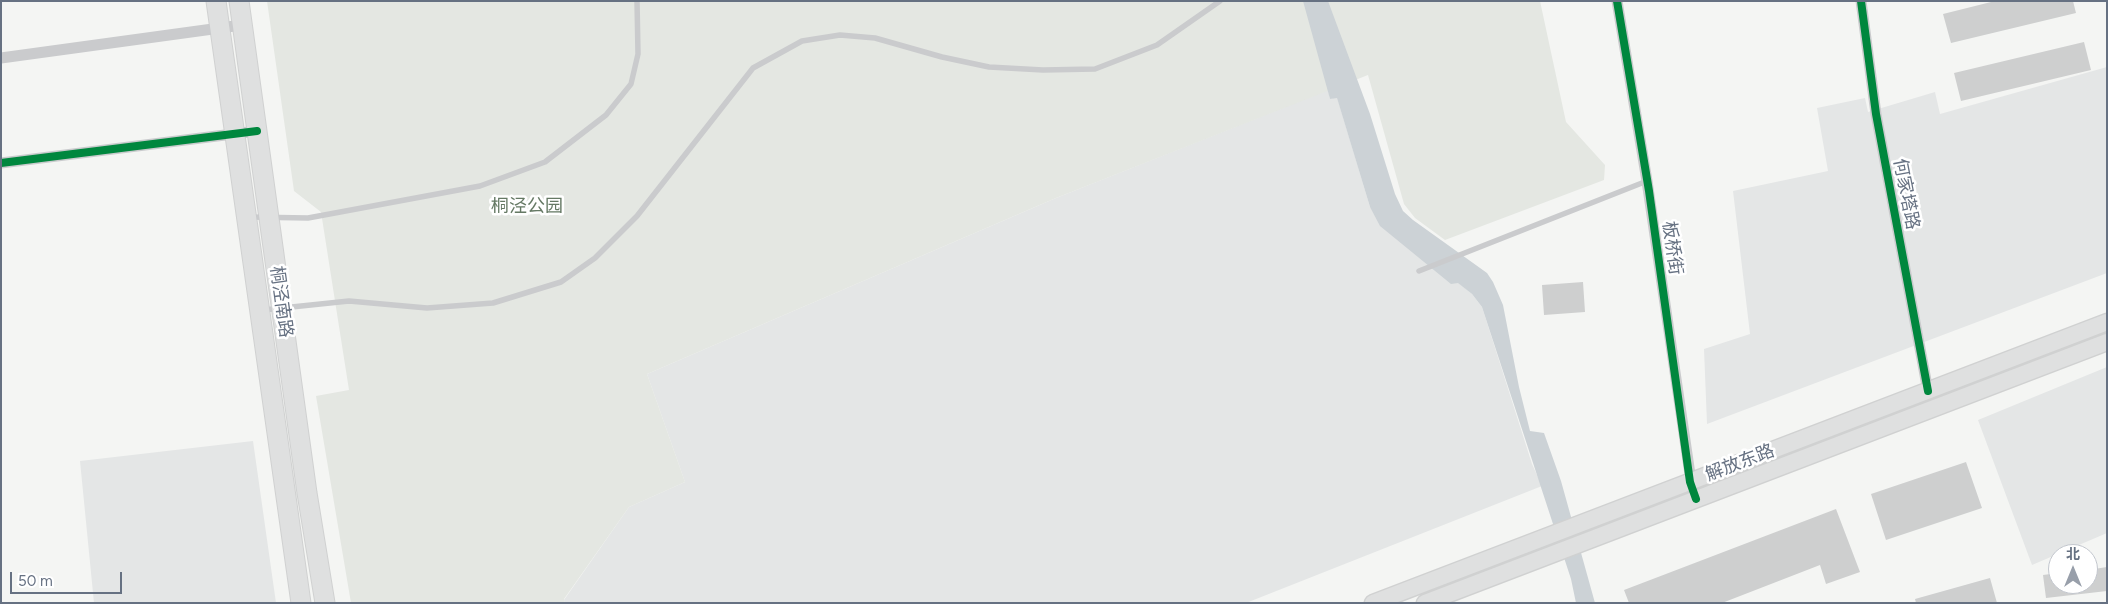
<!DOCTYPE html>
<html>
<head>
<meta charset="utf-8">
<style>
	body { margin:0 }
	#map { position:relative; width:2108px; height:604px; overflow:hidden; background:#f4f5f3; font-family:Figtree,"Noto Sans SC",sans-serif }
	canvas { display:block }
	.frame { position:absolute; inset:0; border:2px solid #667182; pointer-events:none }
	.north { position:absolute; left:2048px; top:544px; width:50px; height:50px; box-sizing:border-box; background:#fff; border:1px solid #c2c6cd; border-radius:50%; rotate:0deg; font-size:14px; font-weight:700; line-height:20px; text-align:center; color:#667182 }
	.north::after { content:''; display:block; margin:auto; width:18px; height:22px; background:#989faa; clip-path:polygon(50% 0,100% 100%,50% 72%,0 100%) }
	.scale { position:absolute; left:10px; top:572px; width:112px; height:22px; box-sizing:border-box; border:2px solid #667182; border-top:0; padding-left:6px; font-size:15px; line-height:18px; white-space:nowrap; color:#667182; -webkit-text-stroke:4px #fff; paint-order:stroke }
</style>
</head>
<body>
<div id="map">
<canvas width="2108" height="604"></canvas>
<div class="frame"></div>
<div class="north">北</div>
<div class="scale">50 m</div>
</div>
<script>
const g = document.querySelector('canvas').getContext('2d');
g.lineJoin = 'round';
function fill(path, color) {
  g.fillStyle = color;
  g.fill(path, 'evenodd');
}
function trace(path, color, width, dash) {
  g.strokeStyle = color;
  g.lineWidth = width;
  g.lineCap = dash ? 'butt' : 'round';
  g.setLineDash(dash || []);
  g.stroke(path);
}
function label(font, color, halo, rows, align = 'center') {
  g.font = font + ' Figtree,"Noto Sans SC",sans-serif';
  g.lineWidth = 5;
  g.setLineDash([]);
  g.textBaseline = 'middle';
  g.strokeStyle = halo;
  g.fillStyle = color;
  for (const [text, x, y, turn = 0] of rows) {
    g.save();
    g.translate(x, y);
    g.rotate((+turn || 0) * Math.PI / 180);
    g.textAlign = isNaN(turn) ? turn : align;
    if (halo) g.strokeText(text, 0, 0);
    g.fillText(text, 0, 0);
    g.restore();
  }
}
const built = new Path2D(`
	M2107 67V273L1707 424 1704 349 1750 334 1733 191 1828 171 1817 108 1865 98 1868 112 1935 92 1940 114Z
	M1328 90 1330 99 1337 97 1370 207 1472 294 1482 307 1532 464 1542 486 1246 603H565L564 600 629 507 685 482 647 374 1056 198Z
	M2107 367V533L2032 565 1978 420Z
	M253 441 276 603H94L80 461Z`);
const green = new Path2D(`
	M267 1H1540L1566 122 1605 165 1604 180 1445 240 1415 218 1404 204 1368 75 1056 198 647 374 685 482 629 507 564 599 565 603H351L316 396 349 390 321 212 294 191Z`);
const water = new Path2D(`
	M1303 1H1328L1370 114 1395 194 1403 211 1413 220 1487 273 1493 282 1503 305 1519 387 1530 431 1544 433 1561 481 1595 603H1576L1571 579 1482 307 1472 294 1458 283 1451 284 1380 226 1370 207 1337 98 1330 99Z`);
const building = new Path2D(`
	M1995 1H2073L2076 13 1951 43 1943 14Z
	M2084 42 2091 70 1961 101 1954 73Z
	M1583 282 1585 312 1544 315 1542 285Z
	M1966 462 1982 508 1886 540 1871 494Z
	M1836 509 1860 572 1826 584 1820 565 1722 603H1629L1624 590Z
	M2107 567V591L2046 598 2043 575 2058 573V584H2088V570Z
	M1990 578 1997 603H1916L1915 599Z`);
const service = new Path2D(`
	M249 217 308 218 480 186 545 162 606 115 631 84 638 54 637 1
	M1419 271 1647 181
	M263 310 349 301 427 308 493 303 561 282 595 258 637 216 753 68 802 41 840 35 875 38 942 57 989 67 1043 70 1095 69 1157 45 1220 1`);
const minor = new Path2D(`
	M1617 1 1647 181 1692 488
	M1861 1 1876 114 1928 391
	M1 58 242 25
	M1 163 257 131`);
const secondary = new Path2D(`
	M1373 603 2107 322
	M1425 603 2107 342`);
const primary = new Path2D(`
	M216 1 301 603
	M239 1 307 493 325 603`);
const cycleway = new Path2D(`
	M1617 1 1649 191 1690 482 1696 499
	M1861 1 1876 114 1928 391
	M1 163 257 131`);
const streetNames = [
	["何家塔路",1906,194,79],
	["板桥街",1672,248,82],
	["桐泾南路",281,302,82],
	["解放东路",1740,463,-21]
];
const parkNames = [
	["桐泾公园",527,207]
];
fill(built, '#e4e6e6');
fill(green, '#e4e7e2');
fill(water, '#ccd2d6');
fill(building, '#cecfcf');
trace(secondary, '#d0d1d1', 19);
trace(primary, '#d0d1d1', 21);
trace(service, '#cacbcd', 5.5);
trace(minor, '#cacbcd', 11);
trace(secondary, '#dfe0e0', 16);
trace(primary, '#dfe0e0', 19);
trace(cycleway, '#00873e', 8);
label('18px', '#667182', '#fff', streetNames);
label('18px', '#657964', '#fff', parkNames);
</script>
</body>
</html>
